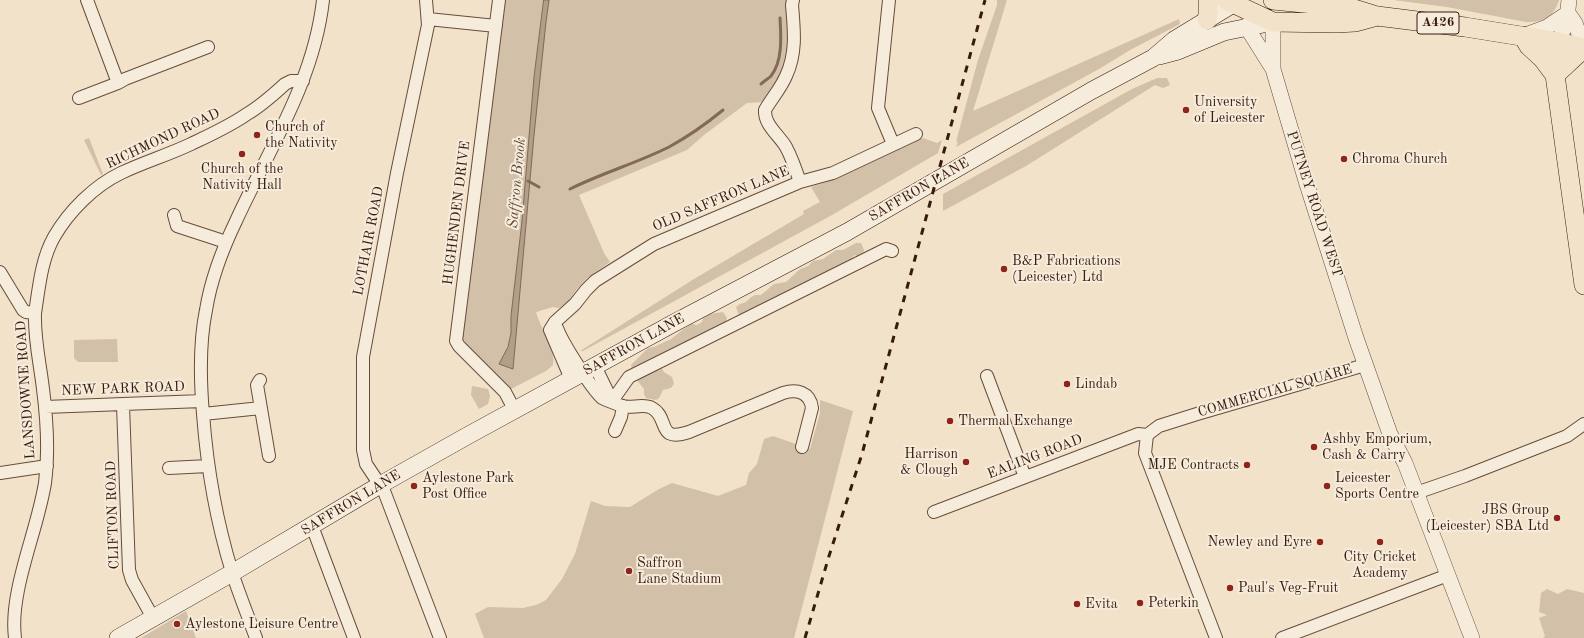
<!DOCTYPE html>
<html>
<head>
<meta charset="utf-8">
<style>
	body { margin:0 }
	canvas { display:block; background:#f1e2c9 }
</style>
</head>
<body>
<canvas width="1584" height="638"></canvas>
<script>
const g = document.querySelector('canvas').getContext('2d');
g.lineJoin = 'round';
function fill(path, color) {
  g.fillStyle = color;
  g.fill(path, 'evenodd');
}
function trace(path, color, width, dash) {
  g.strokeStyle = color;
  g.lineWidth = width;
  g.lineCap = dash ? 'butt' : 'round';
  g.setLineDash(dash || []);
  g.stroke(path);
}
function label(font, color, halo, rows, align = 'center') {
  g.font = font + ' "Old Standard TT",serif';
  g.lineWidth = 4;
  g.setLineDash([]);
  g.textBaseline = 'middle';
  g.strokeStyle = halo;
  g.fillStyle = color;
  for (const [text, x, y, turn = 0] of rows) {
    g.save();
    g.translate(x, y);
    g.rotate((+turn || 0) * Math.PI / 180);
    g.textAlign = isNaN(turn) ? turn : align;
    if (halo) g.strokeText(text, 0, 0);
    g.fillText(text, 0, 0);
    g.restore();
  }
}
const green = new Path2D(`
	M505 0H788V55L778 82 764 102 747 103 704 135 687 150 579 195 604 253 610 262 587 278 577 289 569 301 565 304 559 308 553 307 536 312C540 328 556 348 553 365L546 371 511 389 466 344 462 338Z
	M997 0H1007L973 111 1179 19 1180 24 1130 50 1099 69 956 147 958 141 956 142 978 60 997 5Z
	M1393 0H1559C1554 17 1543 23 1526 22L1447 7Z
	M1157 78H1167L1170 85 1163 88 1155 85 1026 166 943 211V194L1132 89Z
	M89 138 103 174 101 175 84 140Z
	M923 138 937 143 942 140 938 153 832 215 583 351H580L694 279 804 214 803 211 820 202 811 187 838 178Z
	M856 243H861L864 250 863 254 859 257 855 255 852 258 849 265 800 288C794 288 790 288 785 293L740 316 738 313 736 307 740 304 746 302 750 298 755 295H761L774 284 786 282 800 269 808 266 813 261 823 259 836 250H843Z
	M723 312 727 318 725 323 635 370 632 369 631 365 648 348 654 347 671 339 685 328 692 324 697 325 702 322 703 318 709 314Z
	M117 339 118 362H78L74 358V340Z
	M660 366 664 372 672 377 674 384 671 388 663 390 659 398 656 400 646 398 644 394V389L636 379Z
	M472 386 488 389 490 396 488 404 479 409 471 395Z
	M820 400 853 411 794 638H484L475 614 488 607 523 608 536 605 546 600 562 579 575 554 591 501 605 506 630 507 659 489 672 483 718 496 746 485 749 473 757 464 764 439 773 436 810 449 820 413Z
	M1547 589 1558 594 1567 589 1584 593V638H1543L1545 636 1539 618 1547 615 1539 612 1541 593Z
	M186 611 196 638H141Z`);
const water = new Path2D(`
	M544 0H549L546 22 534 135 513 369 499 364 508 347 511 333V316L522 221 534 77Z`);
const stream = new Path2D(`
	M761 84C764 81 768 79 771 76 783 61 781 36 780 18
	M528 181 539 187
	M570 189C602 173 637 163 669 147 689 136 706 124 723 110`);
const minor = new Path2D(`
	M87 0 118 83
	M426 0 428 25 397 173 363 357V450L366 464 384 491 440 638
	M499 0 456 341 459 346 505 392 514 409
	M793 0 792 5C794 29 797 53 786 76 781 88 772 98 765 110 764 125 779 135 786 147 792 158 796 170 800 182
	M889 0 878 108 893 144
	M428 19 496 26
	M79 98 118 83 125 79 208 47
	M174 215 177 226 226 242
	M0 272 23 310 26 312 35 313C34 339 40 363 43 389 47 420 49 452 45 483 39 519 25 554 18 590 15 605 13 622 15 638
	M35 313C39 288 41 260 54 237 69 211 94 186 121 173 144 162 168 155 191 144 210 135 230 126 247 114 261 106 273 95 285 84L291 81H303
	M557 328C562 342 591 388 602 398 605 400 617 404 622 406 631 409 643 403 652 408 670 418 656 443 689 432L783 393C797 389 810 392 812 408L802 447
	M595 366 612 401
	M987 376 1025 477
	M571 379 550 330 555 322 575 304 586 290 595 281 654 244 800 182 833 173 916 134
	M260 380 257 385 269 456
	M612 401 629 377 886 249 892 251
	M123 405 129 570 132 580 153 618
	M45 407 202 401
	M203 414 261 408
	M615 431 621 417 623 406
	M169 468 208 466
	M0 473 47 466
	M1416 493 1465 476 1567 436 1584 424
	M934 512 1138 434 1147 435
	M312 526 354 638
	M256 638C248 616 239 594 232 572 216 520 207 467 203 414 200 379 199 344 206 310 211 279 223 248 236 221 269 149 314 81 323 0
	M1216 638 1145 453 1147 435 1159 426 1197 414 1365 365
	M1282 638 1448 575`);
const tertiary = new Path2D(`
	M1273 22V69L1306 181 1356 338 1390 434 1405 463 1472 638
	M1246 26 1273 69
	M1523 36 1547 27 1568 13 1575 23 1584 47
	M1558 42C1565 29 1568 15 1569 0`);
const secondary = new Path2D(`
	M1159 56 1178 51 1224 32 1273 22
	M118 638 232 573 380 485 467 436 674 323 847 232 1091 91 1153 58 1174 40 1233 4`);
const primary = new Path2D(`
	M1226 0 1273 22 1336 23 1355 22 1377 16
	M1273 0 1314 4 1354 9 1377 16 1465 27 1558 42 1584 48
	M1207 20 1208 14V0
	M1523 36 1529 46 1543 59 1555 75 1584 48
	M1558 42 1555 75 1584 285`);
const rail = new Path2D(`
	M805 638 829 556 862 454 985 0`);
const markers = [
	[1186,110,4,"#8f2418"],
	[257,135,4,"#8f2418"],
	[242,154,4,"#8f2418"],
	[1344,159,4,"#8f2418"],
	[1004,269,4,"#8f2418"],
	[1067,384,4,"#8f2418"],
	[950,421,4,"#8f2418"],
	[1314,447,4,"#8f2418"],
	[966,462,4,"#8f2418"],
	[1247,465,4,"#8f2418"],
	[414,486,4,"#8f2418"],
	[1327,486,4,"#8f2418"],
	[1557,518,4,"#8f2418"],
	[1320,542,4,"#8f2418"],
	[1380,542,4,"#8f2418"],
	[629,571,4,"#8f2418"],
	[1230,588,4,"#8f2418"],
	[1140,603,4,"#8f2418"],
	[1077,604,4,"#8f2418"],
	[177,624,4,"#8f2418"]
];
const shields = [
	[1438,23,42]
];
const shieldNames = [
	["A426",1438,23]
];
const poiNames = [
	["University",1194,102],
	["of Leicester",1194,118],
	["Church of",265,127],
	["the Nativity",265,143],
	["Chroma Church",1352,159],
	["Church of the",242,169,"center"],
	["Nativity Hall",242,185,"center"],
	["B&P Fabrications",1012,261],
	["(Leicester) Ltd",1012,277],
	["Lindab",1075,384],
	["Thermal Exchange",958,421],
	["Ashby Emporium,",1322,439],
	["Cash & Carry",1322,455],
	["Harrison",958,454,"right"],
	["& Clough",958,470,"right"],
	["MJE Contracts",1239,465,"right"],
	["Aylestone Park",422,478],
	["Post Office",422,494],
	["Leicester",1335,478],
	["Sports Centre",1335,494],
	["JBS Group",1549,510,"right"],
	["(Leicester) SBA Ltd",1549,526,"right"],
	["Newley and Eyre",1312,542,"right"],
	["City Cricket",1380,557,"center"],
	["Academy",1380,573,"center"],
	["Saffron",637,563],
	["Lane Stadium",637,579],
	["Paul's Veg-Fruit",1238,588],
	["Peterkin",1148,603],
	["Evita",1085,604],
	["Aylestone Leisure Centre",185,624]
];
const streetNames = [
	["RICHMOND ROAD",163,139,-25],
	["SAFFRON LANE",919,190,-30],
	["OLD SAFFRON LANE",721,199,-23],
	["PUTNEY ROAD WEST",1314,204,72],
	["HUGHENDEN DRIVE",457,213,-83],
	["LOTHAIR ROAD",369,241,-79],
	["SAFFRON LANE",634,345,-29],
	["NEW PARK ROAD",123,389,-2],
	["LANSDOWNE ROAD",26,390,-94],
	["COMMERCIAL SQUARE",1275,391,-16],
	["EALING ROAD",1035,457,-21],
	["SAFFRON LANE",351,503,-31],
	["CLIFTON ROAD",113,515,-92]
];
const waterNames = [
	["Saffron Brook",517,183,-85]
];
fill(green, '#d2c0a9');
fill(water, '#b29e89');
trace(water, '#826958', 1);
trace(stream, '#826958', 3);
trace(minor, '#674c3d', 14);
trace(tertiary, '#674c3d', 16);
trace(secondary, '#391a0e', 18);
trace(primary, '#391a0e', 20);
trace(minor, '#f6ecdc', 12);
trace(tertiary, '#f6ecdc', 15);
trace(secondary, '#f6ecdc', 17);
trace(primary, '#f1e2c9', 19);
trace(rail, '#391a0e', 3, [7, 7]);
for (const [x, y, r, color] of markers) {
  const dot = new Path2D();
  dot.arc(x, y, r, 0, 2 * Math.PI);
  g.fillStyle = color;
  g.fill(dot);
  trace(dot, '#f6ecdc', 1.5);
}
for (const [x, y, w] of shields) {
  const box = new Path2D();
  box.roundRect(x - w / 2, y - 11, w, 22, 3);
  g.fillStyle = '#f6ecdc';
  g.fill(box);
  trace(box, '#391a0e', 1);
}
label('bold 13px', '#391a0e', null, shieldNames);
label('14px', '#391a0e', '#f6ecdc', poiNames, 'left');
label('14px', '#391a0e', '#f6ecdc', streetNames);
label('italic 15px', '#634839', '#f6ecdc', waterNames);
</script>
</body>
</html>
